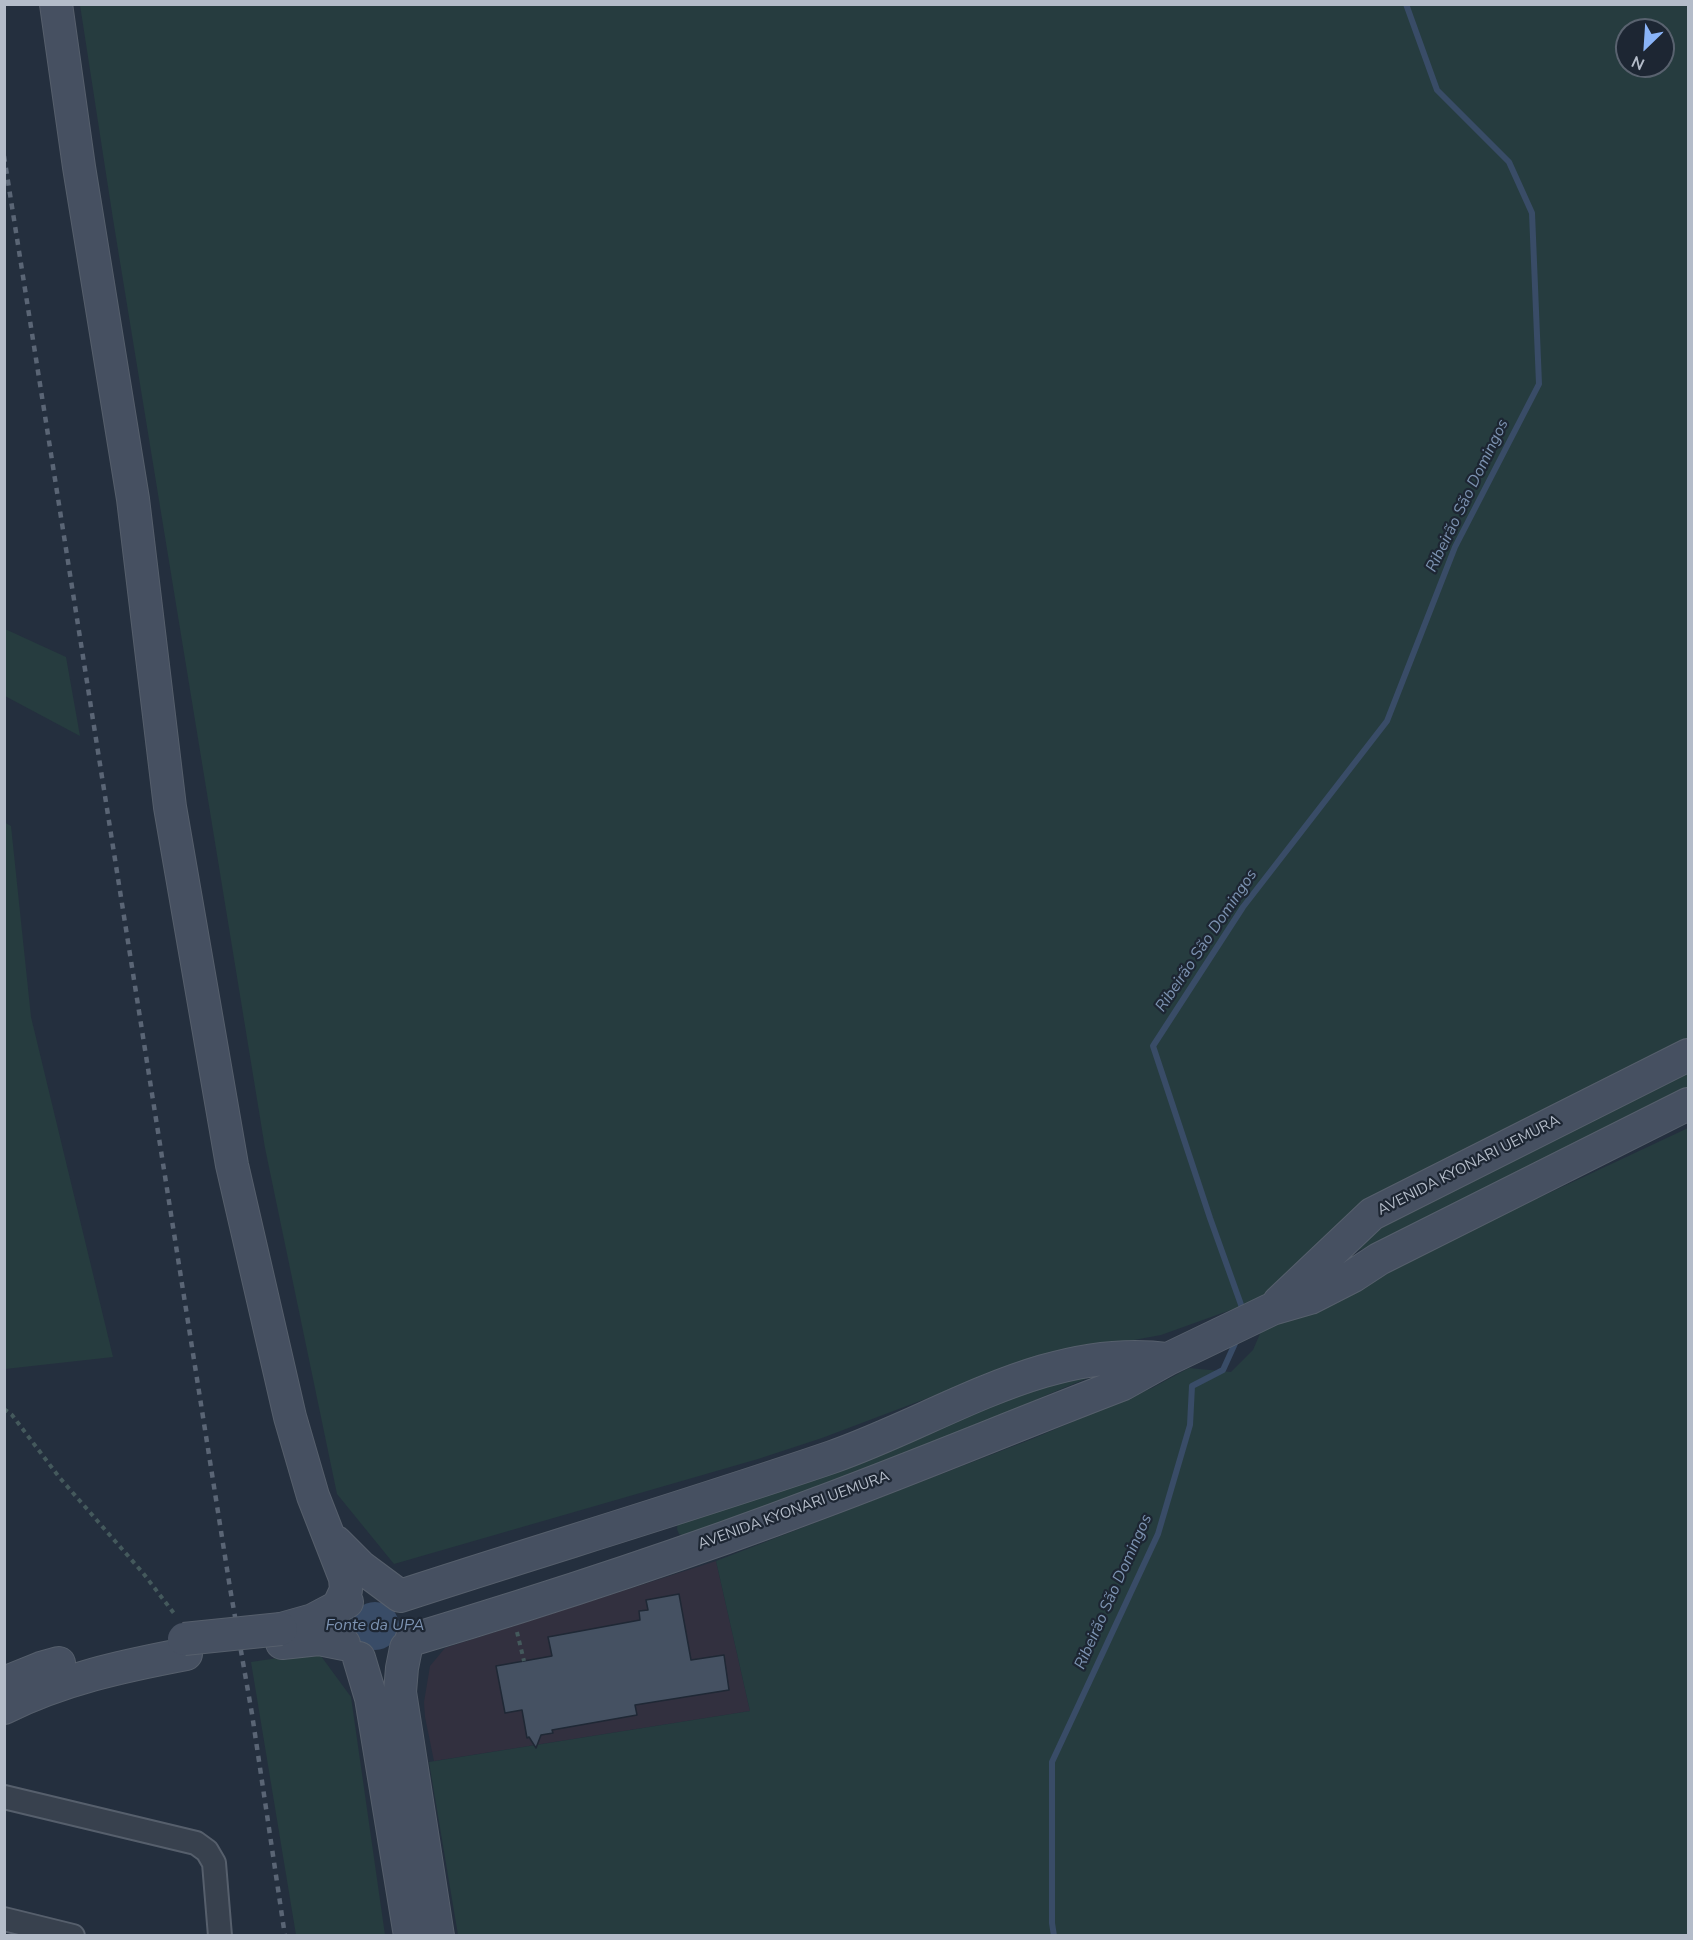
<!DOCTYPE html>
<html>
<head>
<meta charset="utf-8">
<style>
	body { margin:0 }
	#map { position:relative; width:1693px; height:1940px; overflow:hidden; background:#242f3e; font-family:"Nunito Sans",sans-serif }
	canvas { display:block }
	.frame { position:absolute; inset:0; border:6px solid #b4bcc9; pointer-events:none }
	.north { position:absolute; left:1615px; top:18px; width:60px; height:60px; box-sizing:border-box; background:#1d2633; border:2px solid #59626f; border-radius:50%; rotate:205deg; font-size:16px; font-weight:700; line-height:24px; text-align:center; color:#b4bcc9 }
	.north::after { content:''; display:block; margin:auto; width:21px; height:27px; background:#8ab4f8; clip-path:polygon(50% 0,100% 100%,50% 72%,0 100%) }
</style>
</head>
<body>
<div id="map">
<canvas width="1693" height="1940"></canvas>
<div class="frame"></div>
<div class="north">N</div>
</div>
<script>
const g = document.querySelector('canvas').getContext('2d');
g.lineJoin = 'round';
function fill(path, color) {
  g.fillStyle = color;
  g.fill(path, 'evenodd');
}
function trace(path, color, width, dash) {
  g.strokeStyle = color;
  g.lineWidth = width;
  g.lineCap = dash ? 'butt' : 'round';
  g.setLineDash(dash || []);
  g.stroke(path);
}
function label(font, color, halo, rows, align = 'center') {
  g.font = font + ' "Nunito Sans",sans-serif';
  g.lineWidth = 4.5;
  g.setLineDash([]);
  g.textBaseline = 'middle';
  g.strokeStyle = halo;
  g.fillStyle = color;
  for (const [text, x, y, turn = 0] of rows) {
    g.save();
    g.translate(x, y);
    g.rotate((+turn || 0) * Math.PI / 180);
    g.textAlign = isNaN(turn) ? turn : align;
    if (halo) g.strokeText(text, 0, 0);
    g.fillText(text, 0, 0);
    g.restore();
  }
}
const medical = new Path2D(`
	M716 1561 750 1711 434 1761 425 1717 424 1702 430 1666 445 1648Z`);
const green = new Path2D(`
	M80 5H1688V1041L1359 1205 1267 1297 1161 1335 1031 1359 822 1438 758 1459 394 1564 337 1494 265 1148 113 219ZM1627 30H1663V66H1627Z
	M5 629 66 657 80 736 5 696Z
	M4 822 11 826 31 1017 113 1357 5 1369Z
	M1688 1067V1090L1377 1245 1356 1251 1375 1223Z
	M1688 1128V1935H458L429 1762 750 1711 716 1561 1032 1439 1152 1388 1189 1368 1231 1372 1253 1350 1262 1329C1403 1260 1546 1195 1688 1128Z
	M1098 1370 1088 1378 1049 1394 977 1427 687 1537 679 1534 677 1529 678 1522 1030 1382Z
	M318 1652 351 1697 385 1935H296L251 1662Z`);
const water = new Path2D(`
	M351 1626a24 24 0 1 1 48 0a24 24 0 1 1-48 0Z`);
const stream = new Path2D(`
	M1244 1313 1210 1218 1153 1046 1243 907 1387 721 1455 547 1539 384 1532 213 1509 162 1437 90 1406 4
	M1054 1936 1052 1923V1762L1158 1534 1190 1425 1192 1386 1223 1370 1237 1339`);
const building = new Path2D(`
	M679 1594 691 1660 724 1655 729 1690 635 1705 637 1715 552 1730 553 1733 541 1735 536 1748 529 1737 527 1738 522 1710 505 1713 496 1666 552 1656 548 1637 640 1620 639 1611 648 1610 646 1600Z`);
const path = new Path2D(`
	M4 1409 12 1415 59 1477 143 1573 176 1616
	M517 1632 524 1661`);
const street = new Path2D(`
	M4 1797 196 1843 207 1851 214 1863 220 1936
	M4 1919 73 1936`);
const secondary = new Path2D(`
	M56 4 79 167 133 499 170 807 232 1165 290 1417 313 1496 345 1578 346 1590 338 1607
	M1279 1302 1372 1214 1688 1055
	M336 1542 361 1567 400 1596C544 1549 689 1506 832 1457 941 1419 1047 1343 1168 1359
	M281 1629 313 1620 347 1602
	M411 1640C548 1599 685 1554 819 1503 921 1465 1021 1423 1123 1384L1168 1359 1272 1309 1310 1298 1353 1276 1379 1259 1688 1104
	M282 1643 319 1639 344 1644
	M406 1648 402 1668 400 1692 438 1936
	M359 1658 371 1698 410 1936
	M4 1683 41 1668 59 1663
	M4 1708C62 1679 123 1666 186 1654`);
const rail = new Path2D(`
	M4 156 230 1588 252 1714 285 1936`);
const secondaryBridge = new Path2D(`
	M184 1639 281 1629`);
const streetNames = [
	["AVENIDA KYONARI UEMURA",1469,1166,-27],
	["AVENIDA KYONARI UEMURA",794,1511,-20]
];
const waterNames = [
	["Ribeirão São Domingos",1468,496,-64],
	["Ribeirão São Domingos",1207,941,-56],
	["Ribeirão São Domingos",1114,1592,-66],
	["Fonte da UPA",375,1626]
];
fill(medical, '#32303f');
fill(green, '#263c3f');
fill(water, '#394c67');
trace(stream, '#394c67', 6);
fill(building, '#455162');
trace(building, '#1f2835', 1.5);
trace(street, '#565f6c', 26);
trace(secondary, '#565f6c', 34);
trace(path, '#44595c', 4, [4.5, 4.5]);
trace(street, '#38414e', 22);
trace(secondary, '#465061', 32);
trace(rail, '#5a6575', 4.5, [6, 6]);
trace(secondaryBridge, '#565f6c', 34, []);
trace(secondaryBridge, '#465061', 32);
label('15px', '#b4bcc9', '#1d2633', streetNames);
label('italic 16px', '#7c92b1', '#1d2633', waterNames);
</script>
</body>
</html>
